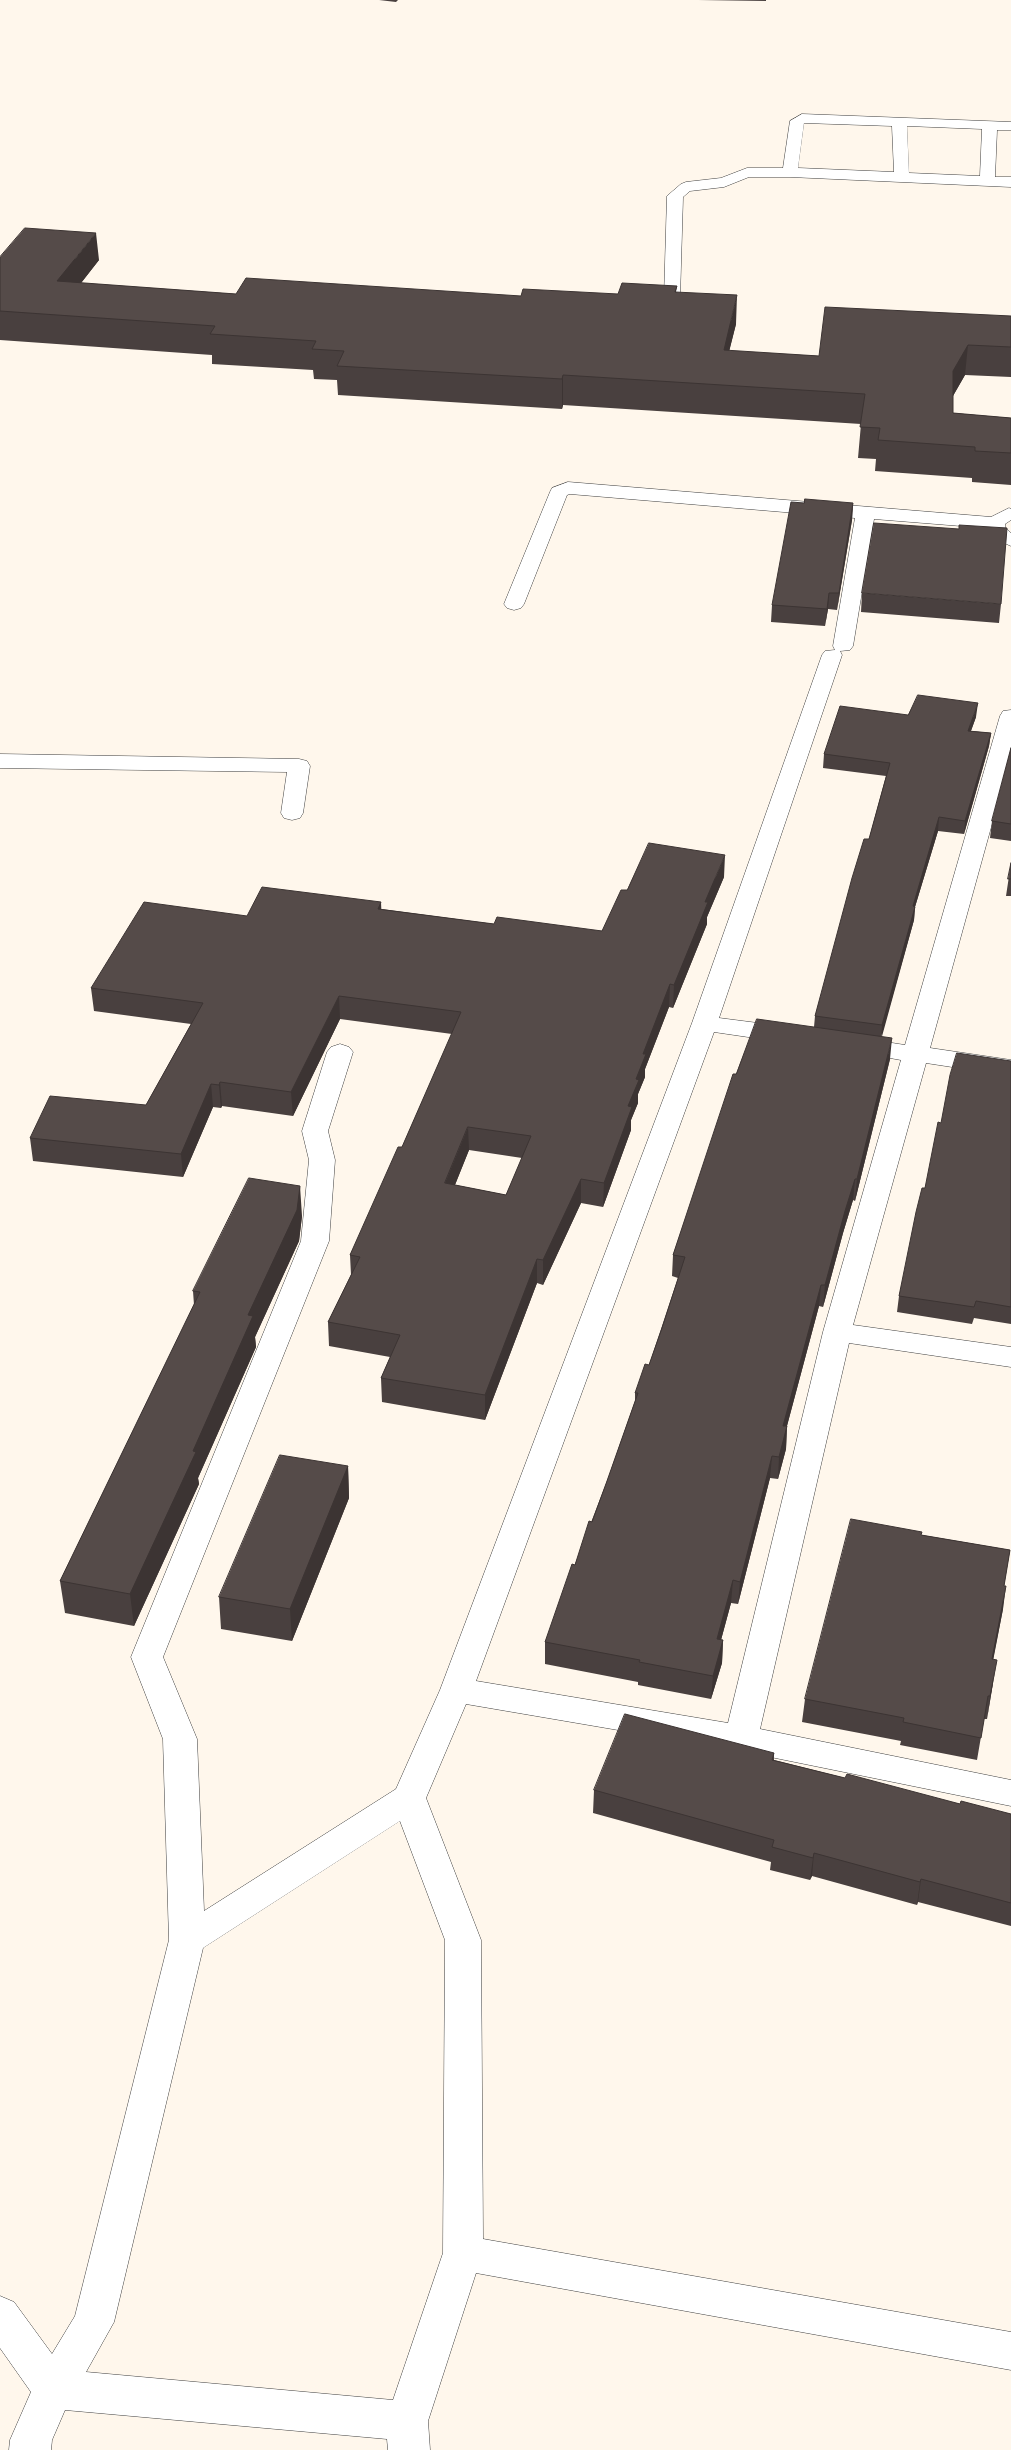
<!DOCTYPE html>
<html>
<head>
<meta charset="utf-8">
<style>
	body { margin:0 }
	canvas { display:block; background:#fff7ec }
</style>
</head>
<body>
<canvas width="1011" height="2450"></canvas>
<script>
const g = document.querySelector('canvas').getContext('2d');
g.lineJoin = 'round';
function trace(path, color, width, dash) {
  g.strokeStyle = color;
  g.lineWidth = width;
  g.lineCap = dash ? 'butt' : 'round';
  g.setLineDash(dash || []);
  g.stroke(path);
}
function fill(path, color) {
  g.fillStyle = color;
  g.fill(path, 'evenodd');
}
const minor = new Path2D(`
	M802 114 1011 122V130H997L995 177H1011V187L790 177H749L724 187 690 191 683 197 680 298 678 302H666L664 298 667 196 681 184 686 182 721 178 747 168H783L790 121ZM804 123 892 126 894 172 798 168ZM907 126 982 129 980 176 909 173Z
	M568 482 991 517 1009 508 1011 509V520L1005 524V527L1011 533V546L993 538 986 528 874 519 853 646 850 650 840 651 842 655 719 1018 789 1027 798 1030 802 1035 798 1040 789 1043 714 1032 476 1681 728 1723 823 1332 901 1060 845 1050 841 1045 845 1040 854 1037 905 1045 1000 716 1003 711 1011 710V755L930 1048 1011 1060V1076L926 1063 853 1325 1011 1347V1367L849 1343 760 1729 1011 1780V1806L741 1751 466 1704 426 1798 481 1940 483 2239 1011 2332V2370L476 2273 428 2421 430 2450H388L387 2439 65 2410 52 2440 51 2450H9L10 2440 31 2392 0 2348V2296L14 2302 52 2354 75 2316 169 1940 163 1739 131 1657 301 1241 309 1160 302 1131 327 1052 331 1047 340 1044 349 1047 353 1052 328 1131 335 1160 329 1241 163 1657 197 1739 204 1911 396 1789 440 1690 692 1023 822 655 825 651 835 650 833 646 855 518 570 494 567 495 524 604 521 608 514 610 507 608 504 604 550 492 552 488ZM400 1821 445 1940 443 2253 393 2400 86 2372 114 2322 203 1948Z
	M0 754 299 759 307 761 310 766 303 813 300 818 292 820 284 818 281 813 287 772 0 768Z`);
const wall = new Path2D(`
	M379 0H398L396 2Z
	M698 0H766V1Z
	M0 257 99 260 81 283 236 294 521 296 618 294 677 286 676 292 736 324 729 351 819 356 1011 316V377L965 375 953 396V413L1011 418V485L972 482V478L875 471 876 459 858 458 861 424 563 405 562 409 338 395 337 380 314 379 313 370 212 364V355L0 340Z
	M853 503 852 520 837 610 828 609 825 626 771 622 772 605Z
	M862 593 1001 604 999 623 861 612Z
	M908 715 976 717 971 731 991 733 989 746 964 834 938 831 915 907 914 920 881 1037 890 1059 855 1201 853 1200 843 1233 823 1307 819 1306 787 1426 786 1449 778 1479 770 1478 738 1604 731 1603 721 1640H723L722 1663 711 1699 638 1685V1682L545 1664V1642L607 1481 635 1401V1393L649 1365 678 1278 672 1276 673 1255 736 1074 814 1027 815 1016 869 839 886 776 823 768 824 754Z
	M1011 748V841L990 838 992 821Z
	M1011 863V896H1006Z
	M724 877 707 917V924L673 1008 669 1007 645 1069V1077L638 1094V1103L631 1120V1130L603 1207 581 1203 543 1285 537 1283 485 1420 382 1402 381 1378 390 1357 329 1346 328 1322 351 1275 350 1255 402 1147 452 1034 340 1019 293 1116 222 1106 221 1108 213 1107 183 1177 33 1161 30 1138 146 1105 191 1024 94 1011 91 988 247 916 381 902V909L494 924 602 931 627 890ZM469 1150 522 1158 506 1195 455 1185Z
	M1011 1061V1324L974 1318 972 1324 897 1312 899 1296 941 1123Z
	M302 1216 299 1241 255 1337 256 1347 198 1478 199 1484 134 1626 65 1613 60 1581 194 1305 193 1291Z
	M348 1466 349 1498 292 1641 221 1629 219 1597Z
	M922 1535 1010 1550 1004 1586 1003 1609 993 1659V1683L987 1719H984L977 1760 900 1745 901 1741 802 1722 805 1699Z
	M774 1753V1760L845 1778 960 1804 1011 1814V1926L918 1902 917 1905 812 1876 810 1880 770 1870 771 1862 593 1813 594 1790Z`);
const shadedWall = new Path2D(`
	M96 233 99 260 60 310 57 281Z
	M737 295 736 324 722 380 724 350Z
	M968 345 965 375 950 401 953 371Z
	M563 375V405L562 409V379Z
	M853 503 852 520 837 610 839 593Z
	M829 593 828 609 825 626 827 609Z
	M978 703 976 717 966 744 968 731Z
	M991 733 989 746 964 834 965 821Z
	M939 817 938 831 911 920 913 906Z
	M725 855 724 877 707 917V924L673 1008 674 985 705 902Z
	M381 902 382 925 378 909Z
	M915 907 914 920 881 1040 882 1025Z
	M670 984 669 1007 645 1069V1077L638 1094V1103L631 1120V1130L603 1207 604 1183 628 1106 643 1054Z
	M339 996 340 1019 293 1116 291 1092Z
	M892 1038 890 1059 855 1201 857 1179Z
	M220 1082 222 1106 221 1108 219 1085Z
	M211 1084 213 1107 183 1177 181 1154Z
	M468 1127 469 1150 446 1207 445 1183Z
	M581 1179V1203L543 1285V1260Z
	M855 1179 853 1200 843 1233 823 1307 825 1285 845 1211Z
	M300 1186 302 1216 299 1241 255 1337 256 1347 198 1478 199 1484 134 1626 130 1594 193 1451Z
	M537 1259V1283L485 1420V1395Z
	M821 1285 819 1306 781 1448 783 1426Z
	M787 1426 786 1449 778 1479 779 1457Z
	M772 1456 770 1478 738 1604 740 1582Z
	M348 1466 349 1498 292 1641 290 1609Z
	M733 1580 731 1603 715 1662 717 1639Z
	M1006 1586 1003 1609 989 1682 992 1659Z
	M723 1640 722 1663 711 1699 713 1676Z
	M997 1660 993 1683 987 1719 990 1696Z
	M814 1853 812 1876 810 1880 813 1858Z
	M921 1879 918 1902 917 1905 920 1882Z`);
const building = new Path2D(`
	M25 228 96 233 57 281 236 294 246 278 521 296 523 289 618 294 622 283 677 286 675 292 737 295 724 350 819 356 825 307 1011 316V347L968 345 953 371V413L1011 418V453L975 451V447L878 440 880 428 860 427 865 394 563 375 562 379 337 366 344 351 312 349 316 341 210 334 215 326 0 311V257Z
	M805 499 853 503 839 593H829L827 609 772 605 791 502 804 503Z
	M874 523 959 529V525L1007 528 1001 604 862 593Z
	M918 695 978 703 968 731 991 733 965 821 939 817 913 906 915 907 882 1025 815 1016 852 878 864 839H869L890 763 824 754 840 706 908 715Z
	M1011 748V824L992 821Z
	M649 843 725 855 705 902H708L674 985 670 984 643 1054H646L636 1079 639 1080 628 1106 632 1107 604 1183 581 1179 543 1260 537 1259 485 1395 381 1378 400 1335 328 1322 360 1257 350 1255 398 1147H402L461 1012 339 996 291 1092 220 1082 219 1085 211 1084 181 1154 30 1138 50 1096 146 1105 203 1003 91 988 144 902 247 916 262 887 381 902 378 909 494 924 497 917 602 931 621 890H627ZM468 1127 531 1136 506 1195 445 1183Z
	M1011 863V879H1008Z
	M757 1019 892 1038 857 1179H855L845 1211 825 1285H821L797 1374 783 1426H787L779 1457 772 1456 740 1582 733 1580 717 1639 723 1640 713 1676 639 1662 640 1660 545 1642 572 1564 575 1565 589 1521 592 1522 607 1481 638 1393H635L645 1364 649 1365 662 1328 685 1257 673 1255 733 1074H736Z
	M957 1053 1011 1061V1307L976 1301 974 1307 899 1296 916 1212 922 1188H925L938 1122 941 1123 950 1075Z
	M249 1178 300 1186 297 1210 248 1315 253 1316 193 1451 196 1452 130 1594 60 1581 200 1292 193 1291Z
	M280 1455 348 1466 290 1609 219 1597Z
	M851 1519 922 1532 921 1535 1010 1550 1004 1586H1006L992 1659 997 1660 990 1696H988L981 1738 903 1722 904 1718 805 1699Z
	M625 1714 774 1753 772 1760 845 1778 847 1774 960 1804 961 1801 1011 1814V1903L921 1879 920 1882 814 1853 813 1858 772 1847 774 1840 594 1790Z`);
trace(minor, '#404040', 1);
fill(minor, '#fff');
fill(wall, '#49403f');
fill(shadedWall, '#3c3433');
fill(building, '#554b49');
trace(building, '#3c3433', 1);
</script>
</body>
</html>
